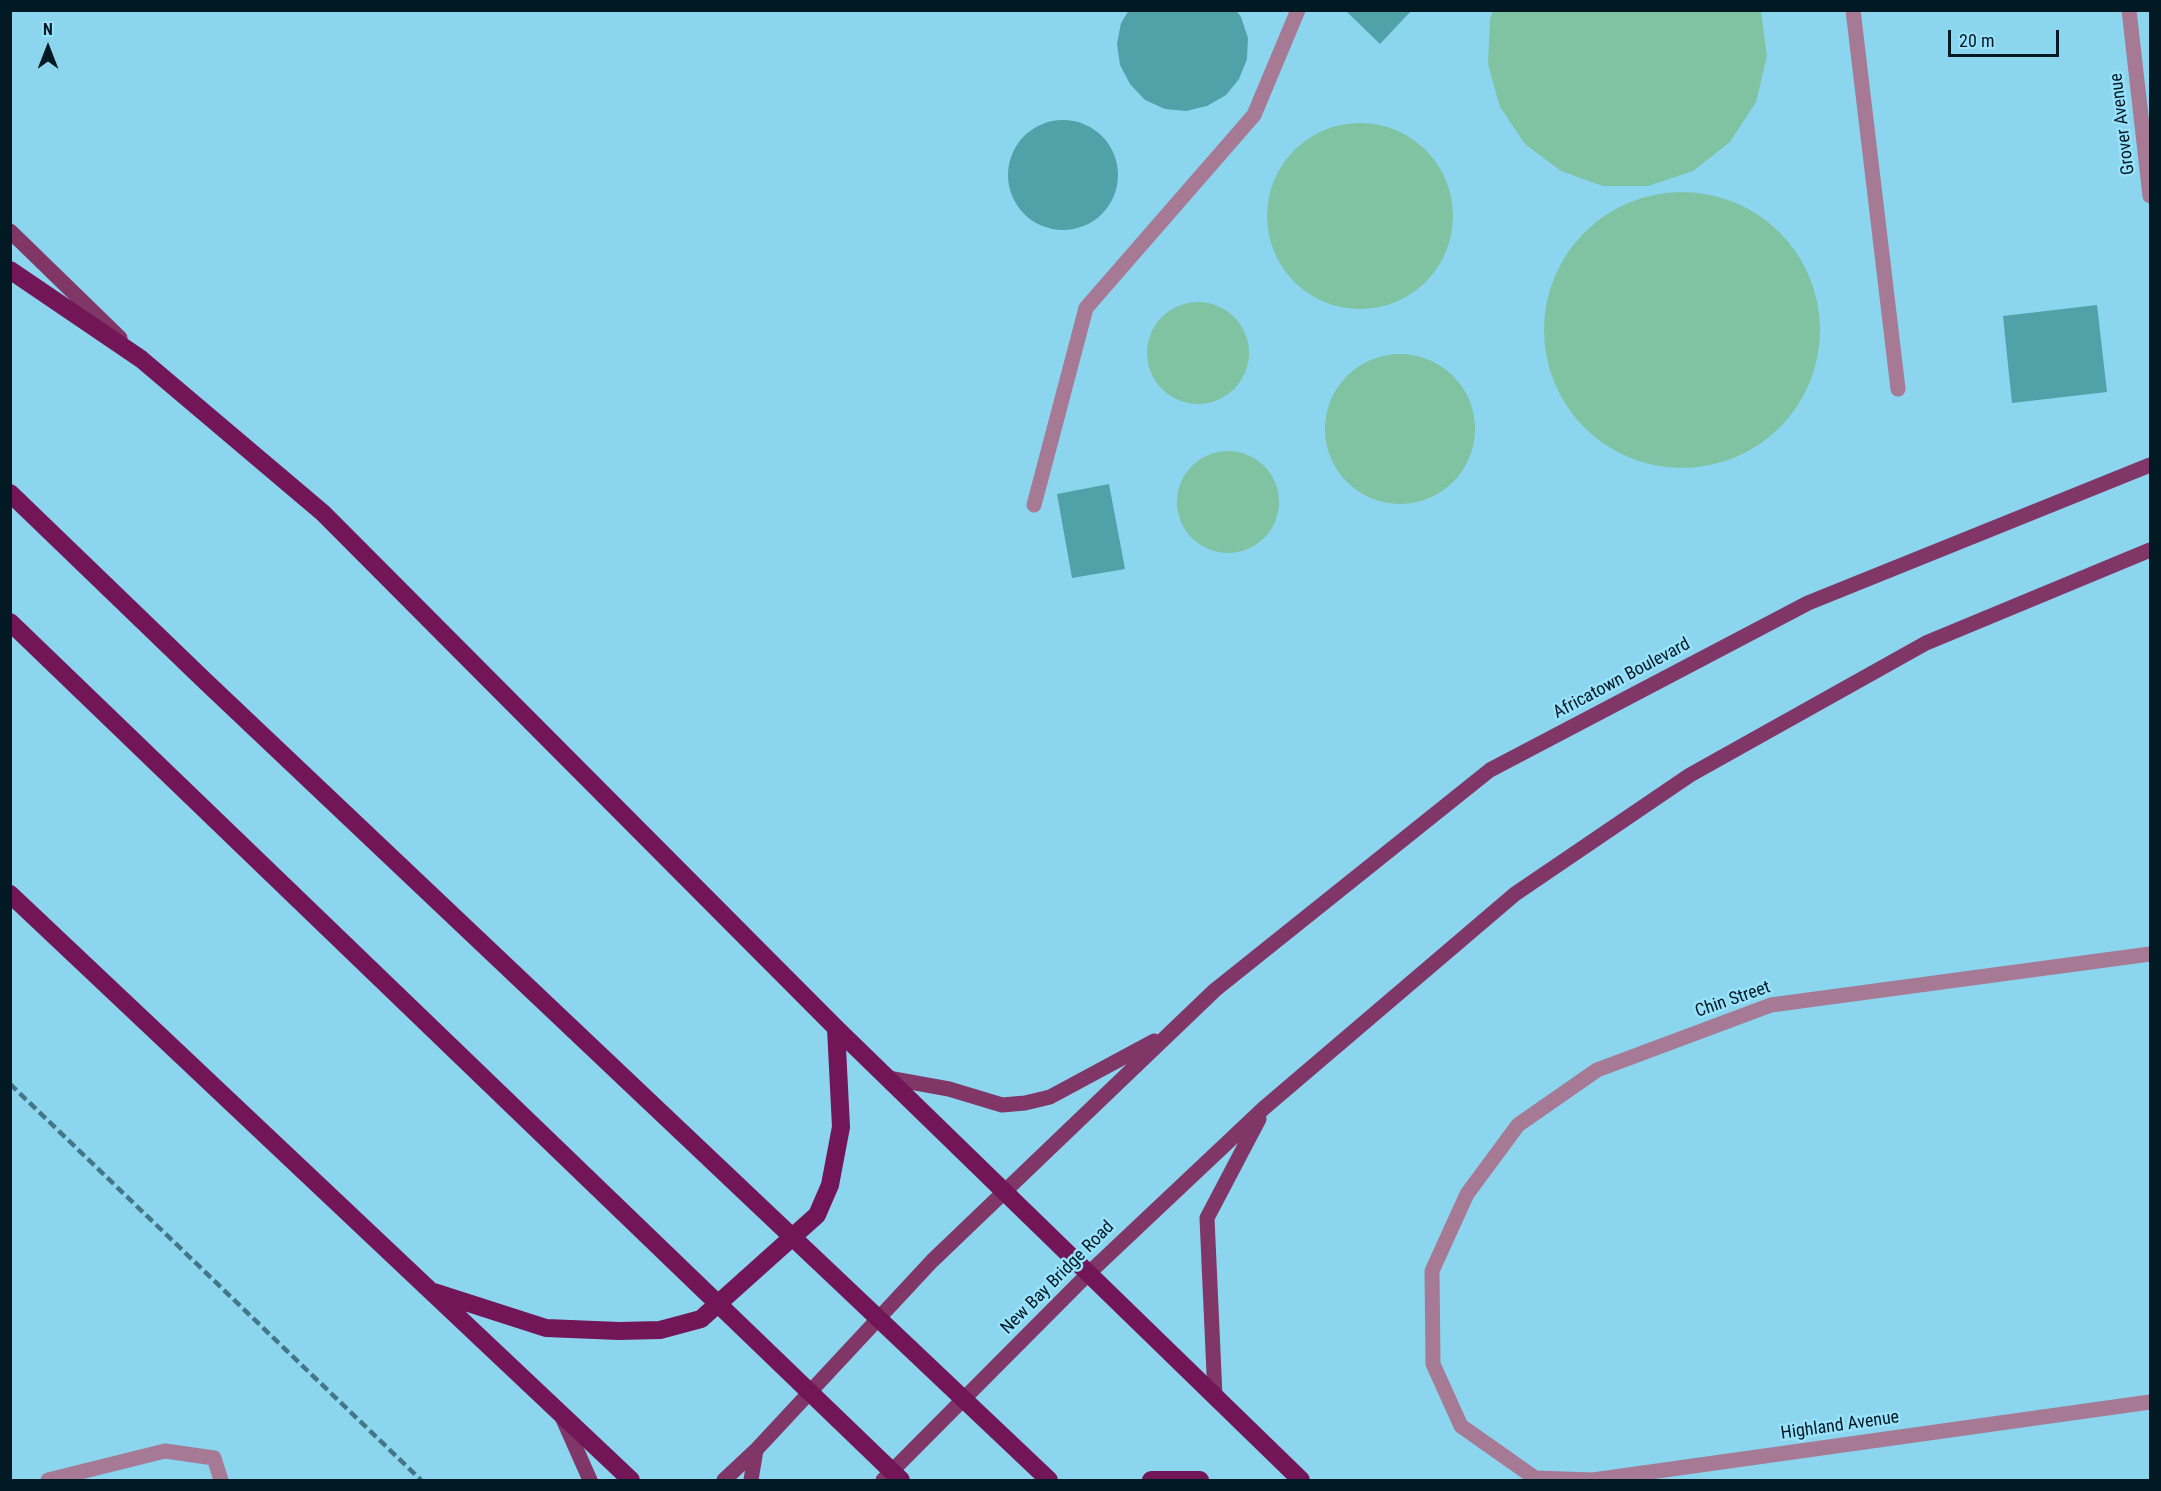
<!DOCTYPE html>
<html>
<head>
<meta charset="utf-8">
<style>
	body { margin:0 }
	#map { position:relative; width:2161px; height:1491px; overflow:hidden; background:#8cd5ee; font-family:"Roboto Condensed",sans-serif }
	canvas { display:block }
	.frame { position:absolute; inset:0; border:12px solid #001922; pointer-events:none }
	.north { position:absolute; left:18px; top:18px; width:60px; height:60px; -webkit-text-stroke:4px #99e2fc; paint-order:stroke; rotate:0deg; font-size:16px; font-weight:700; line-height:24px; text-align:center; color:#001922 }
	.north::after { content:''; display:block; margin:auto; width:21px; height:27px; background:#001922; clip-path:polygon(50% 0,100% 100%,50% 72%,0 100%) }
	.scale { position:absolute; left:1948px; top:30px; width:111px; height:27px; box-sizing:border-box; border:3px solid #001922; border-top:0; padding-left:8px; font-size:18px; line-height:21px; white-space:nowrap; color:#001922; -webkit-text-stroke:4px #99e2fc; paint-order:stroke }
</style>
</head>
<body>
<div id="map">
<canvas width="2161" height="1491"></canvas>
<div class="frame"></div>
<div class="north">N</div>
<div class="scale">20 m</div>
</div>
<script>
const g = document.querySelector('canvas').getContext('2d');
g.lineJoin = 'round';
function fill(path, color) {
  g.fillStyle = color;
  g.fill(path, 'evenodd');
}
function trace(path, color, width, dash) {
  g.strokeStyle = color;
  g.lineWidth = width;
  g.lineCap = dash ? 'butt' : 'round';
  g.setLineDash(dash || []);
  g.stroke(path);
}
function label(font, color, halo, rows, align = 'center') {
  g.font = font + ' "Roboto Condensed",sans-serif';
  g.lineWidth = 5;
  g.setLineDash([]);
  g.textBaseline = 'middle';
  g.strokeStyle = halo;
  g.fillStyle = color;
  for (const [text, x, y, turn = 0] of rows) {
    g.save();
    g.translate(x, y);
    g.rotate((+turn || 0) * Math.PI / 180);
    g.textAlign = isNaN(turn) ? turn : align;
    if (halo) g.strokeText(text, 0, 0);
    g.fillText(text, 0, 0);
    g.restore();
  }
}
const water = new Path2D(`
	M1493 11H1761L1767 56 1756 102 1730 142 1693 171 1648 186H1603L1561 171 1525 144 1500 107 1488 64 1490 19Z
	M1267 216a93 93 0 1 1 186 0a93 93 0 1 1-186 0Z
	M1544 330a138 138 0 1 1 276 0a138 138 0 1 1-276 0Z
	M1147 353a51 51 0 1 1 102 0a51 51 0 1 1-102 0Z
	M1325 429a75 75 0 1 1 150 0a75 75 0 1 1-150 0Z
	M1177 502a51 51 0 1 1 102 0a51 51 0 1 1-102 0Z`);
const building = new Path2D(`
	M1129 10H1236L1241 17 1248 38 1247 59 1239 79 1226 95 1207 106 1186 111 1165 109 1145 100 1130 84 1120 65 1117 44 1121 23Z
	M1345 10H1412L1380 44Z
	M1008 175a55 55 0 1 1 110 0a55 55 0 1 1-110 0Z
	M2097 305 2107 392 2012 403 2003 316Z
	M1109 484 1125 569 1072 578 1057 494Z`);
const minor = new Path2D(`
	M1853 10 1898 389
	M2129 10 2150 196
	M1034 505 1086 308 1254 115 1298 10
	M2150 954 1771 1005 1597 1070 1518 1125 1467 1194 1432 1271 1433 1364 1461 1426 1535 1478 1593 1480 2150 1402
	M48 1480 165 1451 214 1458 221 1480`);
const major = new Path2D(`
	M10 231 120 338
	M888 1078 949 1089 1002 1105 1025 1103 1050 1097 1154 1041
	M1215 1396 1207 1218 1259 1119
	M562 1417 590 1480
	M724 1480 756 1450 932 1261 1215 990 1490 770 1808 603 2150 465
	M751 1480 756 1450
	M883 1480 1089 1273 1264 1108 1515 894 1690 775 1926 643 2150 550`);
const highway = new Path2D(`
	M10 270 141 359 323 513 836 1028 1301 1480
	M10 894 631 1480
	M434 1292 546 1328 619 1331 660 1330 701 1319 817 1215 830 1185 841 1127 836 1028
	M1151 1480H1200`);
const rail = new Path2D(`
	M10 1084 421 1480`);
const highwayBridge = new Path2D(`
	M10 493 205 681 1049 1480
	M10 622 901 1480`);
const streetNames = [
	["Grover Avenue",2123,124,-97],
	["Africatown Boulevard",1622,679,-28],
	["Chin Street",1733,1000,-19],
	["New Bay Bridge Road",1058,1278,-45],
	["Highland Avenue",1840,1426,-8]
];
fill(water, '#80c3a2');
fill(building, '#50a2a8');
trace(minor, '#a67a95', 15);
trace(major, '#813668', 15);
trace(highway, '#721658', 18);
trace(rail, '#457687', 4.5, [9, 4.5]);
trace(highwayBridge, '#721658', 18);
label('18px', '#001922', '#99e2fc', streetNames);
</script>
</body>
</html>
